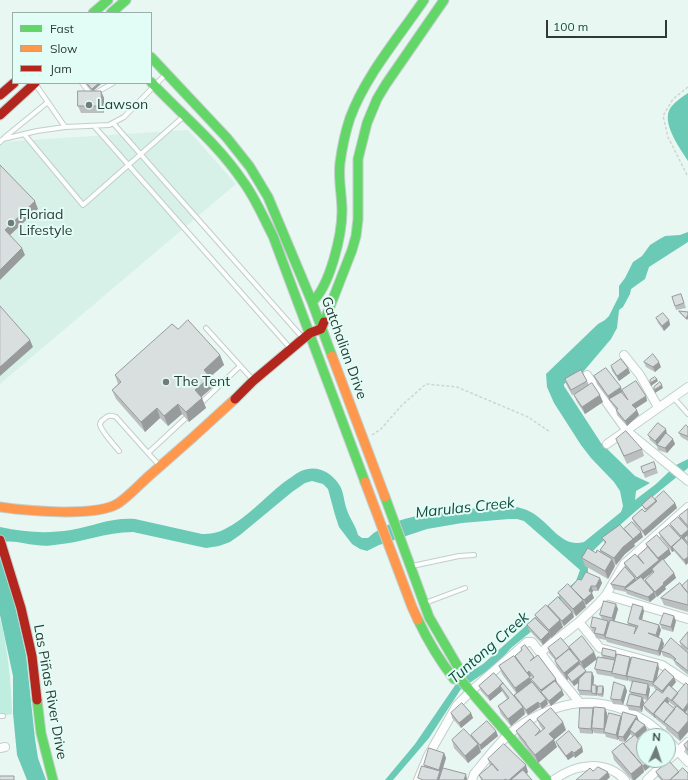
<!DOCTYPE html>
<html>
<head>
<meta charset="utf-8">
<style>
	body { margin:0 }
	#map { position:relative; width:688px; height:780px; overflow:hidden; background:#e8f7f2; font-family:Mulish,sans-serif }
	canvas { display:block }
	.legend { position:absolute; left:12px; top:12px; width:140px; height:72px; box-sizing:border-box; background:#e2fdf5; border:1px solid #9aafa9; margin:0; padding:5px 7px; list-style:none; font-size:12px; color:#2f3a37 }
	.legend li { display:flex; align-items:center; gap:8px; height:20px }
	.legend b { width:20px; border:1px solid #9aafa9 }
	.north { position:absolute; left:636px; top:728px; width:40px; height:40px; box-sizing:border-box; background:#e2fdf5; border:1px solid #9aafa9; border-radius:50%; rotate:3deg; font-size:11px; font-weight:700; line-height:16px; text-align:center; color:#2f3a37 }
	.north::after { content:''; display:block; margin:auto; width:14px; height:18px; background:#707c78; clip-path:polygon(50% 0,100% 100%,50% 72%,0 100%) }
	.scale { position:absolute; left:546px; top:20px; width:121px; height:18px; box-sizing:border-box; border:2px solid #2f3a37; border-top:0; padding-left:5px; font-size:12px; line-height:14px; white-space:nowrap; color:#2f3a37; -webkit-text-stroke:3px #e2fdf5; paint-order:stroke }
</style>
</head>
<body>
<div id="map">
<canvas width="688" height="780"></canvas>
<ul class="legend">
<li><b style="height:5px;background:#63d668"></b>Fast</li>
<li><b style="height:5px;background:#ff974d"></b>Slow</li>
<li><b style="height:5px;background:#b3261e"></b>Jam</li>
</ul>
<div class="north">N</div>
<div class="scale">100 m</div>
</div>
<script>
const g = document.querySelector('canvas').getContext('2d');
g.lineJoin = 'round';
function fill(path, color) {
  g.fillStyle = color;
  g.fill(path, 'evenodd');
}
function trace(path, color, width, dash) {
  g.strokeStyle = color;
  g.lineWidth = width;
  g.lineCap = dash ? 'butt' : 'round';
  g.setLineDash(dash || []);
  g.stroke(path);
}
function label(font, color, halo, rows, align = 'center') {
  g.font = font + ' Mulish,sans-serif';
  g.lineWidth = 4;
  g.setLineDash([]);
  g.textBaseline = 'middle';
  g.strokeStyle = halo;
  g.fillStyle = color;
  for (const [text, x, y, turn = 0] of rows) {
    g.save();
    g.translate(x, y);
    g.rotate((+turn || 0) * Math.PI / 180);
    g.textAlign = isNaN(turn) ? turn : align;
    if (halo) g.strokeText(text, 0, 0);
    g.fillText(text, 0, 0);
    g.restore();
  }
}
const built = new Path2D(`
	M188 130 236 184 0 384V142Z`);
const green = new Path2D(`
	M0 618C8 650 11 681 12 714L0 716Z`);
const water = new Path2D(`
	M688 93V161C680 148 660 122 671 107 676 101 682 97 688 93Z
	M688 232V242L649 267 645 279 631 289 630 294 623 307 619 310 617 328 611 339 583 372 564 384V386L601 443 635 476 650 483 636 491 635 500 656 484 676 465 688 459V468C653 496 619 524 588 556V572L584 581 538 626 511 648 497 664 461 689 429 738 393 780H385L415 744 456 684 467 674 483 664 576 581 580 570 524 521 517 519H509L462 523 427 529 379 545 367 551 360 549 352 544 339 527 335 515 328 489 323 484 312 481 305 483 292 492 240 535 230 542 219 546 206 548 133 532C106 532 81 543 54 545 49 546 42 546 36 545 24 544 12 539 0 543V527C25 532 45 534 71 530 93 526 113 517 135 519L202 534C210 534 218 533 225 529 247 518 264 498 283 483 289 479 295 474 301 471 316 464 332 472 340 486 344 493 344 503 347 510 350 519 356 526 358 535L362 538H368C397 510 465 510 505 506 517 506 528 509 537 516 552 527 564 548 584 542L621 512 623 506 620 491 614 482 591 458 581 445 554 403 547 387 546 374 598 324 605 320 609 316 619 296V286L625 278 633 262 642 256 650 245 658 240 665 236 680 235Z
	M0 558 13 597 26 655 35 739 38 758 46 780H27L17 755 13 713V676L0 615Z`);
const path = new Path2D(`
	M688 87 673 99 663 116 668 137 688 177
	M372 435 381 429 401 406 426 384 457 387 528 417 550 432`);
const lane = new Path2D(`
	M82 83 89 92 94 94 113 83
	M36 85 65 127
	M113 123 302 337
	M94 126 290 348
	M24 134 83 205 183 117
	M5 137 48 102
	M0 142 3 139 37 131 65 127 109 125 124 117 165 75
	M206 328 253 380
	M673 397 688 414
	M200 404 240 366
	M119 451C115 446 100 430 100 424 101 421 102 420 104 419 108 415 111 415 116 417L148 453
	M159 465 148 453 189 415
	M412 566 459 556 474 555
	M425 603 465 588
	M0 716H3`);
const street = new Path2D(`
	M624 355 640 375 658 407
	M587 375 627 431 688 481
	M607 444 688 387
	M606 595 688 619
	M579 622 600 648 662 665 688 682
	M541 652 579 622 597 605 606 595 624 564 688 507
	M668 740 688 762
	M0 748 5 747
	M668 760 688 742
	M418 780 428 756 457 705 471 691 527 642H532L561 680 580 703
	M472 780 474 774C485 761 496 746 508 735 527 718 556 705 580 703 601 701 625 708 642 719 650 723 657 730 664 736
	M554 780C575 764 605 759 625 780
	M647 780 668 760`);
const fast = new Path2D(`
	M93 13 108 0
	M111 13 126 0
	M151 57 227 138 250 167 268 197 312 302 332 356
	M151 82C181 114 217 143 242 180 255 197 263 217 273 236L365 482
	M312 302C330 286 342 235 342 211 342 195 338 179 340 163 342 148 345 133 350 118 366 75 398 38 424 0
	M324 322 352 250 356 236 358 219V159L367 123 377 99 386 84 444 0
	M385 497 429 617 461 672 460 679 547 780
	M418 620C428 641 440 661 454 679L460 678
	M37 700 41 733 53 780`);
const slow = new Path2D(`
	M332 356 385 497
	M365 482 412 607 418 620
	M0 507C27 511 94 517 117 504 126 499 141 483 149 476 178 451 207 425 235 399`);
const jam = new Path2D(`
	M0 95 14 83
	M0 115 35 83
	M235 399 253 381 310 333 321 329 324 322
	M0 540 21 608 32 656 37 700`);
const wall = new Path2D(`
	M85 83H102L93 91 104 98V113H81L78 106 92 91Z
	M681 294 686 308 676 310 672 297Z
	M679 311 688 312V318L687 320 680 313Z
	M656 318 669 320 670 325 664 331 658 323Z
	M178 329 220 355 224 365 210 377 214 386 201 397 206 408 189 422 182 414 168 426 160 418 145 432 116 399 112 390 118 384 115 375Z
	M644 362 661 367 655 372 646 367Z
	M611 366 628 368 630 373 619 381 612 371Z
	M594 376 623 395 625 397 622 390 646 396 647 401 635 409 639 415 627 426 617 415 616 410 611 403 597 384Z
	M565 379 587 381 589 385 603 402 585 414 577 402 574 395 579 392 572 395 566 384Z
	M688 427V441L681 437 679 433Z
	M667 434 675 444 667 453 658 450 657 446 650 440 648 435Z
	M616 439 642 449 644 456 627 464 619 447Z
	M654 462 658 473 645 478 641 467Z
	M655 499 675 503 677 508 645 536 634 523 632 518 646 511 644 509 642 505 655 500Z
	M688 509V563L686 565 674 551 672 552 661 538 659 533 672 528 670 524 680 519 679 516Z
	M624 529 641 532 643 537 634 544 635 546 625 554 616 565 614 564 615 566 608 579 585 566 582 558 596 553 600 552V550L605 544 602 538Z
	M646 544 669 549 671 554 663 560 674 573 676 578 665 587 666 589 657 597 654 594 656 597 650 602 627 594 626 592 613 589 611 584 625 567 624 563 639 558 638 556 647 548ZM653 572V573L645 580 646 583 643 579Z
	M600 578 602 583 598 591H593L592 593 594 598 586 605 584 604 586 607 576 616 573 613 574 617 564 626 561 623 563 627 551 638 550 636 551 637 543 645 529 630 527 625 536 619 535 615 549 608 561 599 558 593 571 587 581 580Z
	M688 580V612L664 605 661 598 682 586Z
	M618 609 614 621 628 625V623L644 611 642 620 659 625 661 630 658 637 662 639 664 644 661 651 688 653V675L676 665 674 661 672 659 663 656 661 651 660 656 607 642 606 640 596 638 594 632 592 631 591 627 602 619 600 615Z
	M676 621 673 632 662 629 660 624Z
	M688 632V653L681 647 680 642Z
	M569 647 597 659 584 669 586 672 594 677 593 685H596L597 687 603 686 604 689 603 697 598 696 597 694V696L580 695 578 690V683L574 686 568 679 567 680 557 668 555 661V660L549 653 548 648 570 650Z
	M521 648 534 658 557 683 564 695 551 706 547 701 548 704 542 709 540 707 528 715 524 711 525 714 511 726 501 714 498 706 507 699 502 691 490 701 481 691 479 686 494 673 514 696 516 693 502 674 499 666 515 657 521 650ZM531 676 532 678 531 679 533 682 532 683 530 677Z
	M617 654 630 657 631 659 659 668 657 678 676 682 672 687 678 693 686 683 680 741 666 729V727L656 719V718H655L645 710 643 705 642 712 629 710 627 705 631 694 630 692 632 682 629 681 628 679V681L614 678V677L597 674 595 669 602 658V655ZM649 686 654 687V688L656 690 648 699 650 689ZM643 699 647 700 643 705 644 702ZM669 702 674 706 675 709 668 703Z
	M625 686 627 691 623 705 613 704 611 699Z
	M593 708 594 711 607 713V722L621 716 622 718 639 721 645 725 647 730 637 738 645 771 644 770V772L635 780H632L614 760 612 752 624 744 633 736 631 735V733L625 742 619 741V738L618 740 606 737 605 734 594 733 593 731V734L580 733 579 728Z
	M451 713H471L473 718 461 728 452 718Z
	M537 719 566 730 554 740 557 747 538 763 528 751 527 748 519 738 516 731 540 730 541 731 543 730 540 726Z
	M496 731 498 736 481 750 479 748 481 752 468 763 454 748 452 740 471 737V735Z
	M688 741V755L686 752 684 745Z
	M556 742 582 747 583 752 575 758 574 756 568 760 558 747Z
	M444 753 446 758 443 768 467 779H419L418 778 425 767 424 765Z
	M488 759 528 772 527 774 532 780H481L479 775 490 766Z
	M656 772 688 780H661L658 777Z`);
const shadedWall = new Path2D(`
	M99 83H102L93 91 92 89Z
	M101 91 104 98V113L102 106Z
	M35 201 38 209 8 237 5 230Z
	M22 248 25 255 0 280V270Z
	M688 315V318L687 320 686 318Z
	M669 320 670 325 664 331 662 326Z
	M30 340 33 347 0 376V367Z
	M220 355 224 365 210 377 214 386 198 400 195 390 204 370Z
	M659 362 661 367 655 372 653 367Z
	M628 368 630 373 619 381 617 376Z
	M657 379 658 381 651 386 650 383Z
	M662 385 663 388 655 393 654 390Z
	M621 387 623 395 609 399 608 396Z
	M600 395 603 402 585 414 582 407Z
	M646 396 647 401 633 410 632 405Z
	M202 398 206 408 189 422 186 412Z
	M178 404 182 414 168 426 164 416Z
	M157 408 160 418 145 432 141 422Z
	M637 410 639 415 627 426 625 421Z
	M666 429 667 434 657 445 655 441Z
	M673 439 675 444 667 453 665 448Z
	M675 503 677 508 645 536 643 531Z
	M688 530V536L683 541 681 536Z
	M641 532 643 537 634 544 635 546 625 554 616 565 614 558 623 547Z
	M681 538 682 543 672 547 674 551 672 552 671 547Z
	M669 549 671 554 660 563 658 558Z
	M688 557V563L686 565 684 560Z
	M612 559 615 566 608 579 605 571Z
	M659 560 661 565 652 569 653 572 639 583 637 578Z
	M674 573 676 578 665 587 666 589 657 597 655 592 663 583Z
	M600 578 602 583 598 591 596 586Z
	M635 578 637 583 625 589V587Z
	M591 586 593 591 592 593 594 598 586 605 584 600Z
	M654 592 656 597 650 602 648 597Z
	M583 600 586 607 576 616 573 609Z
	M616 604 618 609 614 623 612 618Z
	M643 607 644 611 641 624 639 619Z
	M572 612 574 617 564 626 562 621Z
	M674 616 676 621 673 632 671 627Z
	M560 620 563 627 551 638 549 630Z
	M608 621 610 626 605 637 606 640 604 635Z
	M659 625 661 630 658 640 656 635Z
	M549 632 551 637 543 645 541 640Z
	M662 639 664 644 660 656 658 651Z
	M594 652 597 659 584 669 581 662Z
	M630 657 632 661 627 676 628 679V681L626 676Z
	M579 661 582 668 567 675 568 679 567 680 564 673Z
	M658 663 659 668 655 686 653 682Z
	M529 671 531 676 529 678 527 673Z
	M586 671 588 676 574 686 572 682Z
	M592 672 594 677 593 693H592L591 691Z
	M458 673 459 675 456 677 455 675Z
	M530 677 533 685 518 696 515 688Z
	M674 677 676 682 664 696 662 691Z
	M556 679 557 683 541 692 542 695 541 690Z
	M648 684 650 689 648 700 646 695Z
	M596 685 597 687V696L596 694Z
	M500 686 502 691 490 701 488 696Z
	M603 686 604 689 603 697 602 694Z
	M625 686 627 691 623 705 621 700Z
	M562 690 564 695 551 706 549 701Z
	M642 697 644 702 642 712 640 707Z
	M667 697 669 702 657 716 654 714 656 718H655L653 714Z
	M546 699 548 704 542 709 540 704Z
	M538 702 540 707 528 715 526 710Z
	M688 703V714H684L683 710Z
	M523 707 525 714 511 726 508 719Z
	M593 708 594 713 592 728 593 731V734L591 729Z
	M605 708 607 713 606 733H605L604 729Z
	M471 713 473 718 461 728 459 723Z
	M621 716 623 721 618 736 619 738 618 740 616 735Z
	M637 716 639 721 630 730 631 733 625 742 623 737Z
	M688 721V732L680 741 678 733Z
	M563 722 566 730 554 740 557 747 538 763 535 755 549 734Z
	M645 725 647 730 637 739 635 734Z
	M496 731 498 736 481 750 480 745Z
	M478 744 481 752 468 763 465 756Z
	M582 747 583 752 575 758 574 753Z
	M572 751 574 756 568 760 566 756Z
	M444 753 446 758 441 774 439 770Z
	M650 760H658L645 771 643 766Z
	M526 765 528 772 520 780H509Z
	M642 765 644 772 635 780H633L631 774Z
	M440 771 442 776 441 780H437Z
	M608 772 610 777 607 780H599Z
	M466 774 467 779V780H464Z`);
const building = new Path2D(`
	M87 83H99L92 89Z
	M78 91H101L102 106H78Z
	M0 165 35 201 5 230 22 248 0 270Z
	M681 294 684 303 675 306 672 297Z
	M0 306 30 340 0 367Z
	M679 311 688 312V315L686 318Z
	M663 313 669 320 662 326 656 318Z
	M188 320 220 355 204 370 210 377 195 390 202 398 186 412 178 404 164 416 157 408 141 422 112 390 121 382 115 375 172 324 178 329Z
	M653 354 659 362 653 367 644 362Z
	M621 359 628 368 617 376 611 366Z
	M606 368 621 387 608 396 594 376Z
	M581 370 587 381 571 390 565 379Z
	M655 377 657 379 650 383V380Z
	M636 381 646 396 632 405 637 410 625 421 616 410 618 409 609 399 621 392 628 400 622 390Z
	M660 382 662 385 654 390V387Z
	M592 383 600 395 582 407 574 395Z
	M658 423 666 429 655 441 648 435Z
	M686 425 688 427V436H687L679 433Z
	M626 431 642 449 624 456 616 439Z
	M666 433 673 439 665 448 657 445Z
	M654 462 656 468 643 473 641 467Z
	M664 491 675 503 643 531 632 518 642 509 645 512 657 501 655 499Z
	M652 496 656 501 646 509 642 505Z
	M688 509V526L679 516Z
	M678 517 688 528V530L681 536 670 524Z
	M632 522 641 532 632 540 633 539 624 529Z
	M620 525 633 539 623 547 614 558 600 550 606 542 602 538Z
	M669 525 681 538 671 547 659 533Z
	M657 535 669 549 658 558 646 544Z
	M688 535V543L684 538Z
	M682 538 688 545V557L684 560 672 547Z
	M648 547 659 560 637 578 624 563 635 554 644 564 638 556Z
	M588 548 596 553 597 550 612 559 605 571 582 558Z
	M663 559 674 573 663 583 664 584 655 592 645 580 654 572 652 569Z
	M625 567 635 578 625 587 611 584Z
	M586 572 600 578 596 586H591L589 591 592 593 584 600 571 587 578 579 581 580Z
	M641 577 654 592 648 597 625 589Z
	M688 580V593L682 586Z
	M680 583 688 593V605L661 598Z
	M568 584 583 600 573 609 558 593Z
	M558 597 572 612 562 621 548 606Z
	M604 601 616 604 612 618 600 615Z
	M633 604 643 607 639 619 659 625 656 635 648 633 662 639 658 651 605 637 610 620 636 627 634 634 638 626 628 623Z
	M546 605 560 620 549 630 535 615Z
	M664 613 674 616 671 627 660 624Z
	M593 617 608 621 604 635 594 633 596 628 591 627Z
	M535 618 549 632 541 640 527 625Z
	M688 632V649L680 642Z
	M582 636 594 652 581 662 569 647Z
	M561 638 571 650 569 649 556 659 548 648Z
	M671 638 688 653V671L674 660 676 659 670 654 661 651Z
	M525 645 534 657 530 661 538 655 556 679 541 690 531 679 534 677 529 671 527 673 515 656 522 650 521 648Z
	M603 648 616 651 615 658 602 655Z
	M569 649 579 661 564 673 555 661Z
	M617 654 630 657 626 676 612 673Z
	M514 656 530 677 515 688 499 666Z
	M598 657 615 660 612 672 595 669Z
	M632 657 658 663 653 682 627 676Z
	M580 664 586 671 572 682 567 675Z
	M456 669 458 673 455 675 453 672Z
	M665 669 674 677 662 691 653 684Z
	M586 672H592L591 691 578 690 579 679Z
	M494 673 503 683 500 686 488 696 479 686Z
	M555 681 562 690 549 701 541 692Z
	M633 681 648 684 646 695 630 692Z
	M532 682 546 699 540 704 538 702 526 710 514 695 520 691Z
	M614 682 625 686 621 700 611 699Z
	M503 683 523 707 508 719 498 706 509 698 500 686Z
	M686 683 688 685V703L683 710 672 700Z
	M592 685H596V694L592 693Z
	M669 685 678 693 672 701 667 697 653 714 643 705 657 689 662 693Z
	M598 686H603L602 694H597Z
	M630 694 642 697 640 707 627 705Z
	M665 701 675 709 664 722 665 723 654 714Z
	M462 703 471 713 459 723 451 713Z
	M677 706 688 715V721L678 733 664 722Z
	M594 707 605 708 604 729 592 728Z
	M551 708 563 722 549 734 554 739 535 755 526 744V743L516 731 530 719 540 730 535 736 545 728 537 719Z
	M580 708H593L591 729 579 728Z
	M688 708V715L685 713Z
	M623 712 637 716 623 737 618 736Z
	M609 713 621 716 616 735 604 732Z
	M636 719 645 725 635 734 630 730Z
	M487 721 496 731 480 745 471 735Z
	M464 729 478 744 465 756 452 740Z
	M569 731 582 747 574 753 572 751 566 756 556 742Z
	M635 735 641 742 644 739V760H650L643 766 624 744Z
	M688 741V750L684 745Z
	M623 743 642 765 631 774 612 752Z
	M504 744 526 765 509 780H507L505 779 504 780H483L479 775 492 764 498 771V770L488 759Z
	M429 748 444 753 439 770 424 765Z
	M669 761 679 772 670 780H663L656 772Z
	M422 766 440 771 437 780H423L418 778Z
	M598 767 608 772 599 780H576L590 768 593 771Z
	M443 768 466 774 464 780H439Z
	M683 768 688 773V780H670Z
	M523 770 532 780H511Z
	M0 776H14V780H0Z`);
const markers = [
	[89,105,4,"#707c78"],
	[11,223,4,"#707c78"],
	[166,382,4,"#707c78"]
];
const poiNames = [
	["Lawson",97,105],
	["Floriad",19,215],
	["Lifestyle",19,231],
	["The Tent",174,382]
];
const streetNames = [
	["Gatchalian Drive",344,348,70],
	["Las Piñas River Drive",50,692,80]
];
const waterNames = [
	["Marulas Creek",465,508,-6],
	["Tuntong Creek",489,648,-41]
];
fill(built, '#d7f1e8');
fill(green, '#bfede0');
fill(water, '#6bcab6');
trace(lane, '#c2ceca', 6);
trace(street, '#c2ceca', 10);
trace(fast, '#c2ceca', 11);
trace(slow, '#c2ceca', 11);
trace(jam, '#c2ceca', 11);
trace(path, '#cfd5d3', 1.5, [3, 2]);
trace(lane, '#fcfefd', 4);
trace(street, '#fcfefd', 8);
trace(fast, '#63d668', 9);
trace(slow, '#ff974d', 9);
trace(jam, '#b3261e', 9);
fill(wall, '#bbbfc0');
fill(shadedWall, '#989b9c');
fill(building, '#d9dedf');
trace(building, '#989b9c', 1);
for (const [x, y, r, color] of markers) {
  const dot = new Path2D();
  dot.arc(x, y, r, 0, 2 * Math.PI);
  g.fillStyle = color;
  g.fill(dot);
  trace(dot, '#e2fdf5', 1.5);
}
label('14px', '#2f3a37', '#e2fdf5', poiNames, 'left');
label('14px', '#2f3a37', '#e2fdf5', streetNames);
label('italic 15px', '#13493e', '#e2fdf5', waterNames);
</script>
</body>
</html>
